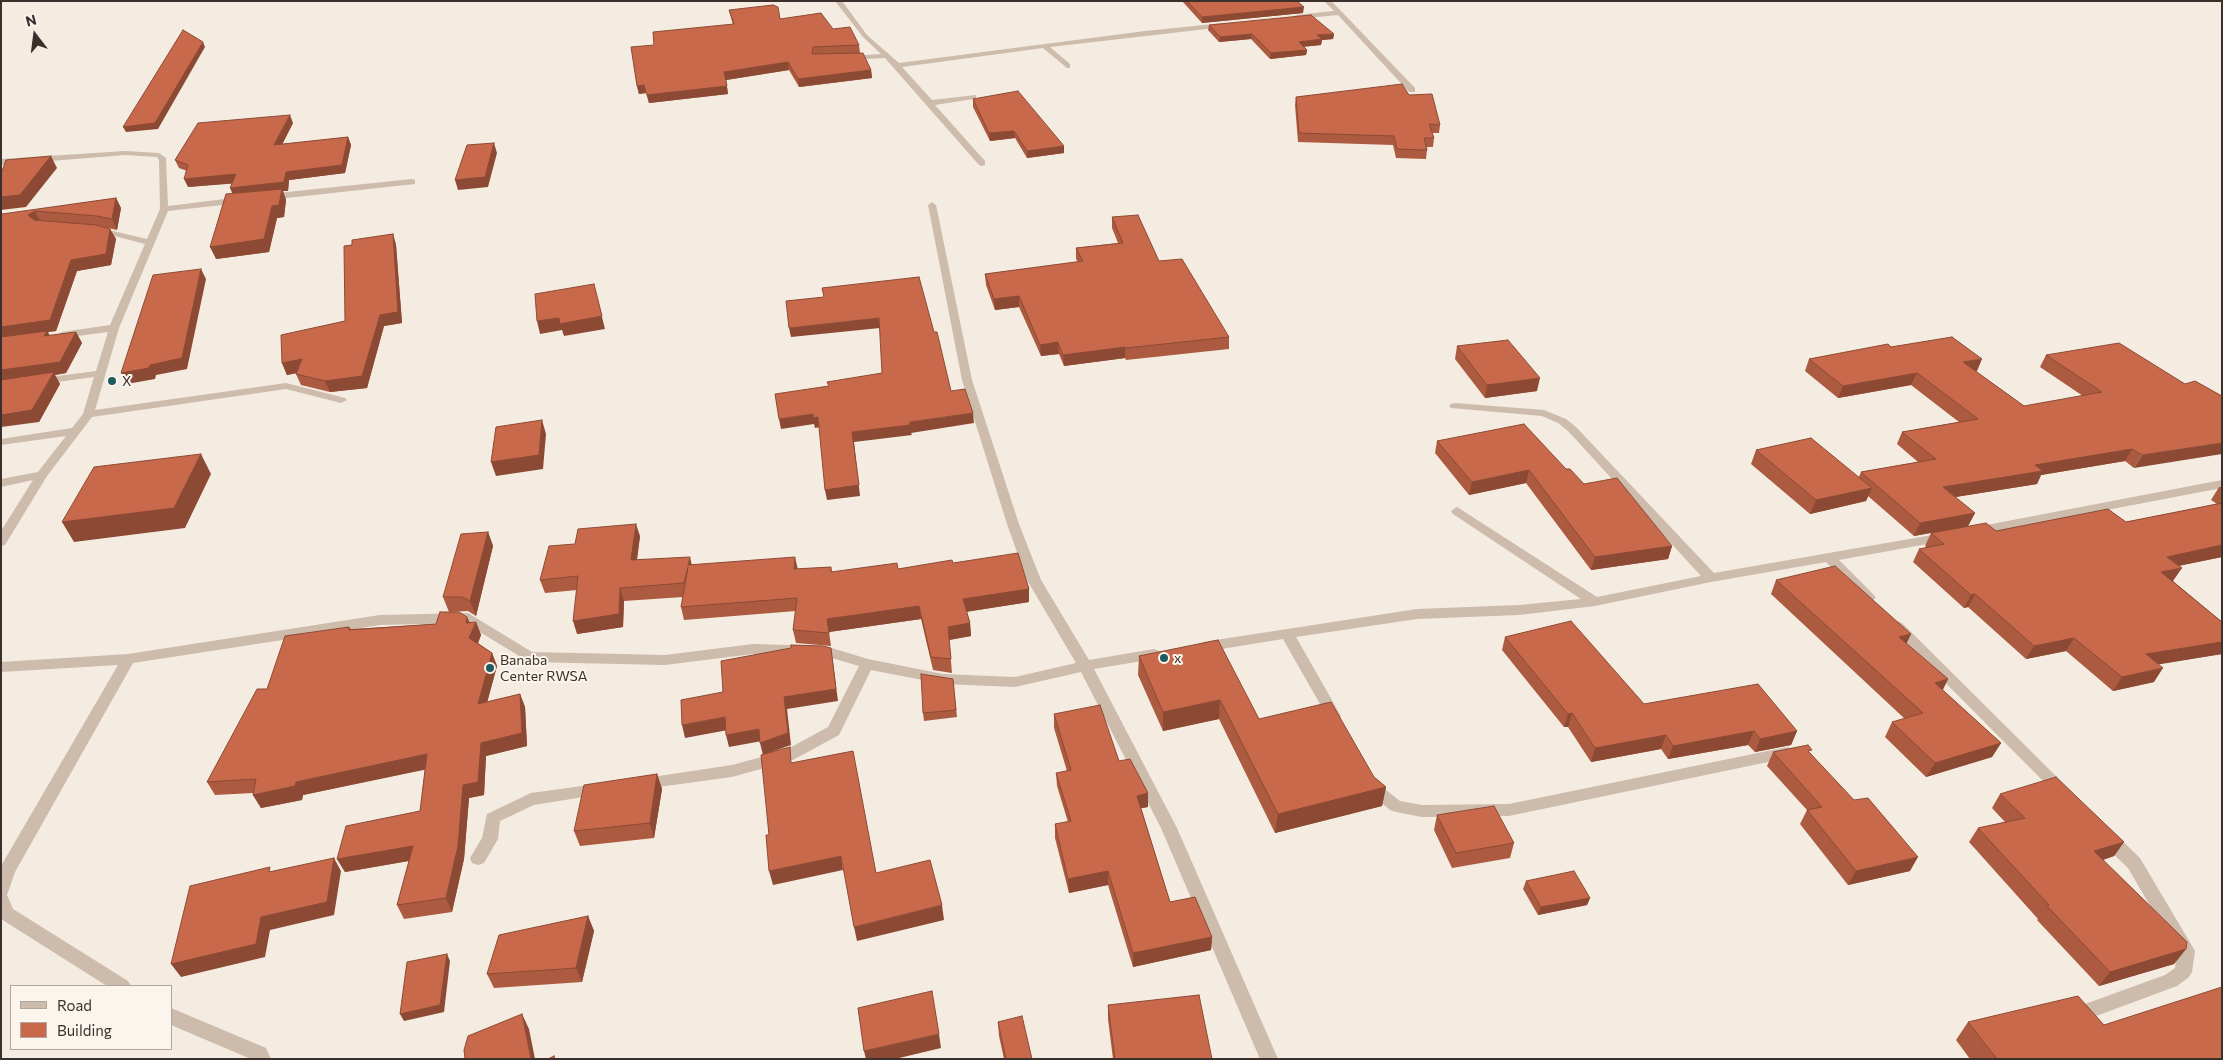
<!DOCTYPE html>
<style>
body{margin:0}
#map{position:relative;width:2223px;height:1060px;overflow:hidden;background:#f4ebe1;font-family:Commissioner,sans-serif}
canvas{display:block}
.frame{position:absolute;inset:0;border:2px solid #3b302b;pointer-events:none}
.legend{position:absolute;left:10px;top:985px;width:162px;height:65px;box-sizing:border-box;background:#fbf5ee;border:1px solid #aea6a0;margin:0;padding:6px 9px;list-style:none;font-size:15px;color:#3b302b}
.legend li{display:flex;align-items:center;gap:10px;height:25px}
.legend b{width:25px;border:1px solid #aea6a0}
.north{position:absolute;left:10px;top:10px;width:50px;height:50px;-webkit-text-stroke:4px #fbf5ee;paint-order:stroke;rotate:345deg;font-size:14px;font-weight:700;line-height:20px;text-align:center;color:#3b302b}
.north::after{content:'';display:block;margin:auto;width:18px;height:22px;background:#3b302b;clip-path:polygon(50% 0,100% 100%,50% 72%,0 100%)}
</style>
<div id="map">
<canvas width="2223" height="1060"></canvas>
<div class="frame"></div>
<ul class="legend">
<li><b style="height:6px;background:#cdbbac"></b>Road</li>
<li><b style="height:14px;background:#c8694b"></b>Building</li>
</ul>
<div class="north">N</div>
</div>
<script>
const g = document.querySelector('canvas').getContext('2d');
g.lineJoin = 'round';
function shape(rows) {
  const path = new Path2D();
  for (const r of rows) {
    path.moveTo(r[0], r[1]);
    for (let i = 2; i < r.length; i += 2) path.lineTo(r[i], r[i + 1]);
  }
  return path;
}
function fill(path, color) {
  g.fillStyle = color;
  g.fill(path, 'evenodd');
}
function stroke(path, color, width, dash) {
  g.strokeStyle = color;
  g.lineWidth = width;
  g.lineCap = dash ? 'butt' : 'round';
  g.setLineDash(dash || []);
  g.stroke(path);
}
function write(font, color, halo, rows, align = 'center') {
  g.font = font + ' Commissioner,sans-serif';
  g.lineWidth = 4;
  g.setLineDash([]);
  g.textBaseline = 'middle';
  g.strokeStyle = halo;
  g.fillStyle = color;
  for (const [text, x, y, turn = 0] of rows) {
    g.save();
    g.translate(x, y);
    g.rotate((+turn || 0) * Math.PI / 180);
    g.textAlign = isNaN(turn) ? turn : align;
    if (halo) g.strokeText(text, 0, 0);
    g.fillText(text, 0, 0);
    g.restore();
  }
}
fill(shape([
 [835,1,842,1,867,35,899,63,1145,31,1224,23,1227,25,1224,27,1050,47,1070,64,1070,68,1067,68,1043,48,902,67,932,100,976,95,976,99,973,99,935,105,985,161,985,165,982,166,979,165,885,58,847,60,847,56,850,56,881,54,863,37,835,1],
 [1324,1,1331,1,1342,12,1415,88,1415,92,1409,92,1338,15,1296,19,1293,17,1296,15,1334,11,1324,1],
 [125,151,159,153,166,158,168,206,241,197,245,200,241,203,168,211,119,328,95,410,286,383,345,398,347,400,341,403,286,389,92,417,47,476,5,545,1,546,1,531,33,480,1,487,1,479,38,472,66,436,1,445,1,439,72,428,83,414,94,377,42,384,37,381,42,378,96,371,108,332,62,338,57,335,62,332,110,325,145,244,91,230,96,227,147,239,160,209,159,160,157,157,125,155,1,165,1,159,125,151],
 [412,179,415,180,415,184,268,200,264,197,268,194,412,179],
 [932,202,936,205,972,380,1019,524,1041,580,1089,660,1154,649,1159,651,1161,654,1159,657,1154,659,1094,669,1177,828,1278,1059,1260,1059,1161,828,1081,672,1015,687,943,684,871,670,839,735,793,760,732,777,644,789,639,787,636,783,639,779,732,765,784,751,828,727,859,666,825,656,753,654,665,665,529,662,465,623,380,625,133,663,15,872,7,895,13,909,128,981,131,986,107,986,1,919,1,866,118,665,1,672,1,662,128,654,380,615,468,613,532,652,665,655,753,644,825,646,868,659,943,674,1015,677,1076,663,1027,580,1007,524,962,380,928,205,932,202],
 [1455,403,1544,410,1566,419,1576,427,1714,573,1944,533,1950,537,1944,541,1839,560,1874,595,1876,598,1869,602,1864,601,1826,562,1711,582,1595,606,1519,615,1417,619,1296,637,1341,716,1339,720,1334,721,1329,720,1283,639,1203,652,1198,650,1196,647,1198,644,1203,642,1417,609,1519,605,1581,599,1453,514,1451,511,1457,507,1597,597,1701,576,1568,431,1558,423,1542,416,1451,408,1449,406,1451,404,1455,403],
 [2222,480,2222,488,1976,535,1970,531,1976,527,2222,480],
 [1897,621,1902,623,2067,787,2070,791,2067,795,2062,797,2057,795,1892,629,1890,626,1892,623,1897,621],
 [1787,747,1792,749,1794,753,1792,757,1509,816,1422,817,1396,812,1390,810,1372,795,1365,784,1368,780,1373,778,1378,780,1382,787,1400,801,1422,805,1509,804,1787,747],
 [597,784,602,786,605,790,602,794,534,805,500,821,498,839,484,863,478,865,472,863,470,858,482,838,487,814,531,793,597,784],
 [2107,831,2113,832,2140,858,2195,951,2192,972,2189,977,2177,986,2080,1022,2074,1020,2071,1014,2074,1008,2165,975,2175,968,2177,952,2128,868,2101,842,2099,837,2101,832,2107,831],
 [171,1008,266,1048,271,1059,251,1059,171,1025,171,1008]
]), '#cdbbac');
fill(shape([
 [1182,1,1297,1,1303,13,1202,23],
 [729,10,833,29,859,45,860,53,871,70,872,78,799,87,789,70,726,80,728,94,649,103,646,93,639,94,637,86,654,45,733,25],
 [1209,25,1334,34,1333,39,1322,40,1321,45,1303,47,1307,50,1306,55,1270,59,1251,39,1219,42,1208,30],
 [1409,95,1440,125,1439,133,1432,133,1434,138,1433,147,1426,147,1427,150,1426,159,1396,158,1393,145,1298,142,1295,105,1296,97],
 [973,99,1064,146,1064,153,1027,158,1015,138,990,141,973,107],
 [293,123,282,144,348,137,351,145,345,173,289,180,288,191,283,191,286,200,284,217,277,218,269,252,216,259,233,194,233,183,188,187,187,171,179,168,175,160],
 [116,198,121,208,117,230,98,226,110,229,116,239,111,265,77,271,56,331,48,332,49,336,76,332,82,343,66,373,55,375,60,384,39,422,1,215],
 [1112,217,1159,261,1229,337,1229,349,1126,360,1125,358,1064,366,1059,354,1041,356,1019,307,995,310,986,285,985,274,1078,262,1076,259,1076,248,1118,243,1112,228],
 [393,234,396,245,402,323,384,326,367,388,330,392,301,385,296,374,297,373,287,375,282,363,345,321,352,245],
 [1457,346,1537,391,1485,398,1455,359],
 [1891,347,1977,371,1975,371,2024,406,2083,396,2040,367,2046,355,2185,384,2134,468,2125,461,2041,475,2037,484,1955,497,1975,513,1968,526,1996,531,2126,522,2217,504,2211,500,2219,487,2222,487,2222,557,2178,566,2173,581,2222,622,2222,654,2158,664,2154,682,2113,691,2066,651,2026,659,1968,607,1964,608,1913,562,1919,549,1927,548,1925,546,1931,533,1914,536,1868,496,1866,501,1810,514,1751,464,1756,450,1859,477,1861,472,1918,462,1897,444,1902,432,1959,422,1911,385,1838,398,1805,371,1809,359],
 [1437,441,1566,469,1584,484,1672,546,1668,559,1591,570,1526,483,1469,495,1435,453],
 [488,532,493,546,476,616,468,611,449,612,443,597],
 [640,536,637,560,692,565,798,569,831,567,832,572,898,569,953,563,1029,589,1029,602,966,612,970,623,971,636,949,640,952,673,933,670,921,619,829,632,831,646,796,643,793,630,796,611,684,620,681,607,683,597,624,601,623,627,577,634,577,590,545,593,540,580],
 [1776,580,1911,634,1906,644,1948,679,1942,690,2001,743,1992,757,1926,777,1885,737,1892,722,1905,719,1771,594],
 [467,617,470,623,476,622,481,635,478,643,492,653,497,666,487,702,520,694,525,707,527,746,486,756,484,795,469,798,464,859,452,912,404,919,397,905,409,861,345,872,337,859,420,811,425,769,303,795,302,800,261,808,253,795,253,793,215,795,207,782,267,689,349,627,351,629,436,624],
 [1505,637,1644,704,1797,731,1791,745,1755,752,1748,745,1668,759,1661,749,1591,762,1568,727,1564,727,1502,650],
 [1139,656,1259,719,1374,777,1386,787,1382,806,1275,833,1219,719,1163,731,1138,675],
 [953,679,957,717,924,721,923,713],
 [1054,714,1119,761,1148,807,1141,808,1170,902,1212,937,1211,950,1133,967,1108,885,1069,893,1055,838,1055,824,1068,822,1057,786,1056,773,1067,771,1054,728],
 [1773,752,1810,753,1910,871,1848,885,1800,824,1807,810,1767,766],
 [657,774,662,789,654,838,580,846,574,831],
 [2000,794,2124,842,2114,856,2103,860,2186,949,2174,964,2099,986,2037,920,2038,919,1969,842,1978,828,2005,822,1992,808],
 [1437,815,1514,843,1510,858,1452,868,1434,830],
 [1526,881,1590,898,1587,905,1538,915,1523,889],
 [588,916,594,931,582,982,494,988,487,974],
 [1108,1005,1212,1059,1113,1059,1108,1019],
 [998,1022,1032,1059,1004,1059,999,1036],
 [1968,1022,2104,1025,2222,1059,1970,1059,1956,1040]
]), '#ac5a40');
fill(shape([
 [1304,7,1303,13,1202,23,1202,17],
 [1252,34,1251,39,1219,42,1220,37],
 [1334,34,1333,39,1322,40,1321,45,1298,47,1299,42,1317,35],
 [203,42,205,47,158,129,126,132,123,127],
 [1307,50,1306,55,1270,59,1271,53],
 [788,62,789,70,726,80,728,94,649,103,647,95,724,72],
 [871,70,872,78,799,87,798,79],
 [644,85,646,93,639,94,637,86],
 [290,115,293,123,278,153,274,145],
 [1014,131,1015,138,990,141,989,133],
 [348,137,351,145,345,173,289,180,288,191,283,191,286,200,284,217,277,218,269,252,216,259,210,247,234,197,230,188,286,172],
 [494,143,497,153,488,187,458,190,455,180],
 [1064,146,1064,153,1027,158,1027,151],
 [51,156,57,168,26,207,1,210,1,197],
 [236,174,240,183,188,187,184,179],
 [116,198,121,208,117,230,112,219],
 [35,211,40,221,33,225,28,215],
 [110,229,116,239,111,265,77,271,56,331,48,332,53,342,1,340,1,327,71,260],
 [393,234,396,245,402,323,384,326,367,388,330,392,325,381],
 [201,269,206,279,187,369,156,375,155,379,127,384,121,373,150,365],
 [1019,296,1019,307,995,310,994,299],
 [597,297,605,329,564,336,562,330,540,334,537,321],
 [879,318,880,328,791,337,789,328],
 [76,332,82,343,66,373,55,375,60,384,39,422,1,427,1,370],
 [1058,342,1059,354,1041,356,1040,345],
 [1125,347,1125,358,1064,366,1063,355],
 [302,359,307,371,287,375,282,363],
 [1982,359,1977,371,1957,374,1963,362],
 [1917,373,1911,385,1838,398,1843,386],
 [1540,378,1537,391,1485,398,1487,385],
 [973,413,974,423,911,433,912,435,854,442,860,496,827,500,825,490,852,432,910,422],
 [813,414,818,417,820,427,815,428,814,424,781,429,779,419],
 [542,420,546,434,543,469,496,476,491,462],
 [2222,443,2222,454,2134,468,2142,455],
 [2132,449,2125,461,2041,475,2037,484,1937,500,1943,487,2035,465],
 [201,454,211,474,185,528,74,542,62,522],
 [1529,470,1526,483,1469,495,1472,482],
 [1872,488,1866,501,1810,514,1816,500],
 [1975,513,1968,526,1914,536,1920,523],
 [636,524,640,536,635,573,631,560],
 [488,532,493,546,476,616,470,601],
 [2222,545,2222,557,2158,570,2167,557],
 [1672,546,1668,559,1591,570,1595,557],
 [690,557,693,570,688,565],
 [795,557,798,570,794,569],
 [2182,568,2173,581,2153,585,2161,572],
 [620,588,624,601,623,627,577,634,573,621],
 [1029,589,1029,602,964,612,963,599],
 [1975,594,1968,607,1964,608,1971,595],
 [919,606,921,619,829,632,831,646,827,619],
 [467,617,472,630,476,622,481,635,475,651,469,638,466,623],
 [970,623,971,636,949,640,952,673,948,627],
 [1911,634,1904,648,1899,637],
 [2074,638,2066,651,2026,659,2034,646],
 [2222,642,2222,654,2137,668,2146,654],
 [831,648,838,701,787,709,791,745,763,755,760,743,784,697],
 [492,653,497,666,483,718,478,704],
 [2163,668,2154,682,2113,691,2122,677],
 [1948,679,1941,694,1935,683],
 [520,694,525,707,527,746,486,756,484,795,469,798,464,859,452,912,446,898,463,785,481,743],
 [1220,700,1219,719,1163,731,1163,712],
 [1572,713,1568,727,1564,727,1568,714],
 [725,717,728,730,685,738,682,725],
 [759,729,762,741,729,747,726,735],
 [1754,731,1748,745,1668,759,1673,746],
 [1797,731,1791,745,1755,752,1760,739],
 [1666,735,1661,749,1591,762,1595,748],
 [2001,743,1992,757,1926,777,1935,763],
 [427,754,433,768,303,795,302,800,261,808,253,795,296,782],
 [657,774,662,789,654,838,650,823],
 [1386,787,1382,806,1275,833,1278,814],
 [1148,793,1148,807,1137,809,1137,796],
 [2124,842,2114,856,2084,866,2094,851],
 [413,846,420,859,345,872,337,859],
 [841,856,843,870,773,885,769,871],
 [1918,857,1910,871,1848,885,1856,871],
 [334,858,341,871,334,915,270,930,265,957,181,977,171,964,261,917],
 [1108,871,1108,885,1069,893,1068,879],
 [1590,898,1587,905,1538,915,1541,907],
 [942,905,944,920,857,941,854,927],
 [588,916,594,931,582,982,576,968],
 [1212,937,1211,950,1133,967,1133,953],
 [2186,949,2174,964,2099,986,2110,972],
 [447,954,450,961,444,1012,404,1021,400,1014],
 [522,1014,529,1029,535,1059,531,1059],
 [939,1034,941,1048,895,1059,866,1059,864,1051]
]), '#8c4a34');
const building = shape([
 [1187,1,1297,1,1304,7,1202,17,1187,1],
 [773,5,778,7,780,19,821,13,833,29,850,27,859,45,813,47,812,54,863,53,871,70,798,79,788,62,724,72,727,86,647,95,644,85,637,86,631,47,654,45,653,32,734,24,729,10,773,5],
 [1311,15,1334,34,1317,35,1322,39,1299,42,1307,50,1271,53,1252,34,1220,37,1209,25,1311,15],
 [183,30,203,42,155,123,123,127,183,30],
 [1402,84,1409,95,1432,94,1440,125,1429,124,1434,138,1424,138,1427,150,1397,149,1394,136,1299,133,1296,97,1402,84],
 [1018,91,1064,146,1027,151,1014,131,989,133,973,99,1018,91],
 [290,115,274,145,348,137,342,165,286,172,284,182,230,188,236,174,184,179,188,165,175,160,198,123,290,115],
 [494,143,485,177,455,180,467,145,494,143],
 [51,156,20,195,1,197,1,174,6,160,51,156],
 [282,189,279,205,272,206,264,239,210,247,226,194,282,189],
 [116,198,112,219,97,216,35,211,28,215,34,220,96,225,110,229,106,254,71,260,50,320,1,327,1,215,2,214,116,198],
 [1138,215,1159,261,1182,259,1229,337,1126,348,1125,347,1063,355,1058,342,1040,345,1019,296,994,299,985,274,1083,261,1076,248,1123,243,1112,217,1138,215],
 [393,234,398,312,380,315,362,376,325,381,296,374,302,359,282,363,281,335,345,321,344,246,352,245,352,240,393,234],
 [201,269,182,358,150,365,149,368,121,373,153,275,201,269],
 [919,277,934,332,937,332,951,391,965,389,973,413,910,422,910,425,852,432,859,485,825,490,818,417,813,418,813,414,779,419,775,394,829,386,827,382,882,373,879,318,789,328,786,301,824,297,822,288,919,277],
 [594,284,602,316,560,324,559,318,537,321,535,294,594,284],
 [47,331,44,336,76,332,60,362,1,370,1,337,47,331],
 [1952,337,1982,359,1963,362,2024,406,2102,392,2046,355,2119,343,2185,384,2195,381,2222,396,2222,443,2142,455,2132,449,2035,465,2043,471,1943,487,1975,513,1920,523,1861,472,1936,459,1902,432,1978,419,1917,373,1843,386,1809,359,1888,344,1891,347,1952,337],
 [1508,340,1540,378,1487,385,1457,346,1508,340],
 [54,372,32,410,1,415,1,380,54,372],
 [542,420,539,455,491,462,496,427,542,420],
 [1524,424,1566,469,1570,469,1584,484,1617,478,1672,546,1595,557,1529,470,1472,482,1437,441,1524,424],
 [1811,438,1872,488,1816,500,1756,450,1811,438],
 [201,454,174,508,62,522,94,467,201,454],
 [2222,503,2222,545,2167,557,2182,568,2161,572,2222,622,2222,642,2146,654,2163,668,2122,677,2074,638,2034,646,1975,594,1971,595,1919,549,1944,544,1931,533,1986,523,1996,531,2108,509,2126,522,2222,503],
 [636,524,631,560,690,557,688,565,795,557,794,569,831,567,831,572,897,563,898,569,952,560,953,563,1018,553,1029,589,963,599,970,623,948,627,951,659,931,657,919,606,827,619,829,633,793,630,797,598,681,607,688,567,684,583,620,588,619,614,573,621,578,576,540,580,549,546,575,544,578,529,636,524],
 [488,532,470,601,462,597,443,597,461,534,488,532],
 [1835,566,1911,634,1899,637,1948,679,1935,683,2001,743,1935,763,1892,722,1923,713,1776,580,1835,566],
 [440,612,459,612,467,617,466,623,476,622,469,638,492,653,478,704,520,694,522,733,481,743,478,782,463,785,458,846,446,898,397,905,413,846,337,859,346,826,420,811,427,754,296,782,295,786,253,795,256,779,207,782,257,689,267,689,285,636,349,627,349,630,436,624,440,612],
 [1571,621,1644,704,1758,684,1797,731,1760,739,1754,731,1673,746,1666,735,1595,748,1572,713,1568,714,1505,637,1571,621],
 [1218,640,1259,719,1331,702,1374,777,1386,787,1278,814,1220,700,1163,712,1139,656,1218,640],
 [791,645,823,646,831,648,836,689,784,697,788,733,760,743,759,729,726,735,725,717,682,725,681,700,723,692,721,661,791,648,791,645],
 [921,674,953,679,956,710,923,713,921,674],
 [1100,705,1119,761,1130,759,1148,793,1137,796,1170,902,1195,897,1212,937,1133,953,1108,871,1068,879,1055,824,1071,821,1056,773,1071,770,1054,714,1100,705],
 [1808,745,1812,750,1808,751,1854,800,1868,798,1918,857,1856,871,1807,810,1822,807,1773,752,1808,745],
 [790,747,791,763,853,751,876,873,930,860,942,905,854,927,841,856,769,871,766,835,769,835,761,755,790,747],
 [657,774,650,823,574,831,584,785,657,774],
 [2056,777,2124,842,2094,851,2187,942,2186,949,2110,972,2047,906,2049,905,1978,828,2025,818,2000,794,2056,777],
 [1494,806,1514,843,1456,853,1437,815,1494,806],
 [334,858,327,902,261,917,256,944,171,964,190,886,270,867,269,872,334,858],
 [1574,871,1590,898,1541,907,1526,881,1574,871],
 [588,916,576,968,487,974,499,935,588,916],
 [447,954,440,1005,400,1014,407,962,447,954],
 [2222,987,2222,1059,1997,1059,1968,1022,2078,996,2104,1025,2222,987],
 [932,991,939,1034,864,1051,858,1008,932,991],
 [1199,995,1212,1059,1115,1059,1108,1005,1199,995],
 [522,1014,531,1059,465,1059,464,1050,468,1036,522,1014],
 [1022,1016,1032,1059,1006,1059,998,1022,1022,1016],
 [554,1056,555,1059,548,1059,554,1056]
]);
fill(building, '#c8694b');
stroke(building, '#8c4a34', 1);
for (const [x, y, r, color] of [
 [112,381,5,"#1f5a5e"],
 [1164,658,5,"#1f5a5e"],
 [490,668,5,"#1f5a5e"]
]) {
  const dot = new Path2D();
  dot.arc(x, y, r, 0, 2 * Math.PI);
  g.fillStyle = color;
  g.fill(dot);
  stroke(dot, '#fbf5ee', 2);
}
write('14px', '#3b302b', '#fbf5ee', [
 ["X",122,381],
 ["x",1174,658],
 ["Banaba",500,660],
 ["Center RWSA",500,676]
], 'left');
</script>
